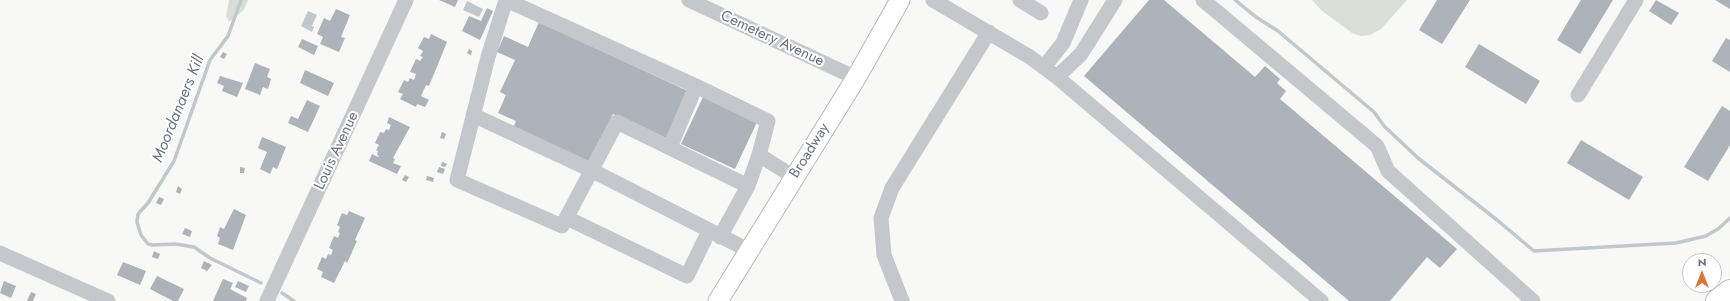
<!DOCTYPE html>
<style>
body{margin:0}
#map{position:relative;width:1730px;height:301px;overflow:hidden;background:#f8f8f6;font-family:Jost,sans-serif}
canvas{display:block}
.north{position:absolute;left:1682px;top:253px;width:40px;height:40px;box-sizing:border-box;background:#fff;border:1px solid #c3c7ce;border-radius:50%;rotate:0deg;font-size:11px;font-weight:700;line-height:16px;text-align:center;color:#697485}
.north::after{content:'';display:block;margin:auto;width:14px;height:18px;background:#d97635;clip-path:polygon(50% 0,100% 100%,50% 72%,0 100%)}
</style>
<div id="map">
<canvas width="1730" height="301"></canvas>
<div class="north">N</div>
</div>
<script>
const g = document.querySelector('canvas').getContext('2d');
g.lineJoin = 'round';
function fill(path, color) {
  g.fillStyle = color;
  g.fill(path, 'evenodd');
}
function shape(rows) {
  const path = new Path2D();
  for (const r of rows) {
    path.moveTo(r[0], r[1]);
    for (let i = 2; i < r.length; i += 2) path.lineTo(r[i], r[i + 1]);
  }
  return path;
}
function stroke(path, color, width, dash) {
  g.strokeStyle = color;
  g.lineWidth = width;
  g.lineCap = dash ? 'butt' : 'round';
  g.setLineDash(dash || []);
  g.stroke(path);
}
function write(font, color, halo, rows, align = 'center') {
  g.font = font + ' Jost,sans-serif';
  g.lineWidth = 4;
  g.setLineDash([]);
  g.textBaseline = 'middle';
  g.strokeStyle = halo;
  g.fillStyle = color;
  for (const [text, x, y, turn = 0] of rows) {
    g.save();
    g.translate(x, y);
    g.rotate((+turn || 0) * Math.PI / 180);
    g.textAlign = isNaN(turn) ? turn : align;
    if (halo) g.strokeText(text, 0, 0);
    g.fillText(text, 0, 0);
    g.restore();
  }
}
fill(shape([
 [229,0,248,0,244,10,229,22,226,16],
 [1312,0,1407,0,1381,29,1370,35,1361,36,1352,33,1321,10]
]), '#d9dfd7');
fill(shape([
 [467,1,483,9,479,17,463,10],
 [308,11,317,15,312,26,314,27,312,32,301,26]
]), '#c0c7cd');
stroke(shape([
 [241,0,228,36,210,60,174,161,148,203,138,214,137,222,141,235,148,244,153,245,175,244,194,247,210,258,261,283],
 [1235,0,1256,17,1278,31,1374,112,1384,126,1418,158,1497,220,1534,251,1676,243,1706,236,1718,229,1730,218],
 [282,293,294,301]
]), '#c0c7cd', 3.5);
fill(shape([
 [439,0,458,0,455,7],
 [1149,0,1164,0,1255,77,1265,66,1280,79,1277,83,1286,91,1280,99,1457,249,1440,268,1427,257,1390,301,1349,301,1084,76],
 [1437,0,1470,0,1442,44,1419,30],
 [1581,0,1613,0,1580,54,1557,40],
 [1656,0,1679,13,1671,25,1649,11],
 [1715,0,1730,0,1730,9],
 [487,8,493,11,480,40,462,31,469,16,481,21],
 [336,9,350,15,341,37,345,38,339,52,320,44,323,37,317,34,324,18,330,21],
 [539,22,688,91,666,138,613,114,590,163,513,128,516,121,498,113,506,95,500,92,515,60,497,52,504,36,528,47],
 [431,34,447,42,429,86,426,85,421,96,429,100,425,107,417,104,416,107,400,99,403,94,398,92,404,80,408,82,410,78,414,80,416,74,410,72,416,59,420,61,423,57,420,56,423,51,418,48,424,37,429,39],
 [1726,38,1730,40,1730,72,1712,61],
 [302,39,318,46,314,55,298,47],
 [1479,44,1540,81,1526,104,1465,67],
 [469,49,472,51,471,55,467,53],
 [223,52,227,54,224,59,220,57],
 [255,63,270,69,267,77,271,79,268,89,263,87,260,95,245,89],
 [305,70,334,83,328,96,300,83],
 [220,76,243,83,237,97,222,91,224,86,217,83],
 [703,97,757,122,735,169,681,144],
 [307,100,320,106,308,132,288,123,291,116,298,119],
 [1722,106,1730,111,1730,145,1708,181,1684,167],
 [389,117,410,127,393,158,395,159,393,163,401,166,397,174,369,161,372,154,378,157,379,156,377,155,378,151,376,150,379,145,375,143,380,132,384,133,386,129,389,130,391,125,387,123],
 [442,132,446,134,444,139,440,138],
 [262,137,286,147,277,169,273,167,270,174,260,169,267,152,258,148],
 [1581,140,1643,177,1629,200,1567,163],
 [442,162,447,164,445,167,441,166],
 [240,167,245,168,244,173,240,173],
 [439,167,445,169,443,174,437,172],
 [405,175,409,177,406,182,402,180],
 [427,176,434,178,433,182,426,180],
 [178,186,182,189,180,194,176,192],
 [159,197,164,199,161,205,156,203],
 [234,209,246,215,233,250,218,244,220,238,217,236,220,227,224,229],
 [349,211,365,218,355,240,357,241,347,263,345,261,334,283,321,277,323,272,317,269,322,257,326,259,328,254,331,255,333,250,329,248,334,236,338,238,340,233,338,232,340,227,337,225,342,213,347,215],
 [185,228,192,231,190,237,182,234],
 [154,251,160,254,158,259,152,257],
 [204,261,212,265,207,271,201,268],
 [123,262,146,271,140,285,117,275],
 [157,276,184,289,178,301,173,301,150,289],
 [223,279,233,283,230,289,247,298,246,301,213,301],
 [4,281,16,286,11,298,0,293],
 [238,281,249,286,246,292,235,287],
 [31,292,36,294,33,301,27,301]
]), '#adb3ba');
const major = shape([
 [718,301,856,78,900,0]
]);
const highway = shape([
 [1717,301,1730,291]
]);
stroke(major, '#b7babf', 21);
stroke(highway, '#b7b9bd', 24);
stroke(shape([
 [689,0,856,78],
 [933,0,1030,57,1057,77,1321,301],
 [1020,0,1041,13],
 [1203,0,1377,146,1388,171,1533,301],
 [1044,67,1063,43,1081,0],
 [1057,77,1081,54,1115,0],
 [1578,95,1636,0],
 [473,115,591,170,748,250],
 [670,147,696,86],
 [748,186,617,122,562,226,457,180,488,57,506,0,696,86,768,121,759,155],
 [567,218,687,276,709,231],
 [720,237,748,186,759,155,794,177],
 [0,253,108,301],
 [267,301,406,0],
 [902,301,884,255,881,218,892,188,989,32]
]), '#c4c7cb', 15);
stroke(major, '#fff', 19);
stroke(highway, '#fff', 22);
write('15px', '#697485', '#fff', [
 ["Cemetery Avenue",772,39,25],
 ["Louis Avenue",337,151,-65],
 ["Broadway",810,151,-58]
]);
write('italic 16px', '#657480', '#fff', [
 ["Moordanaers Kill",179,109,-68]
]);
</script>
